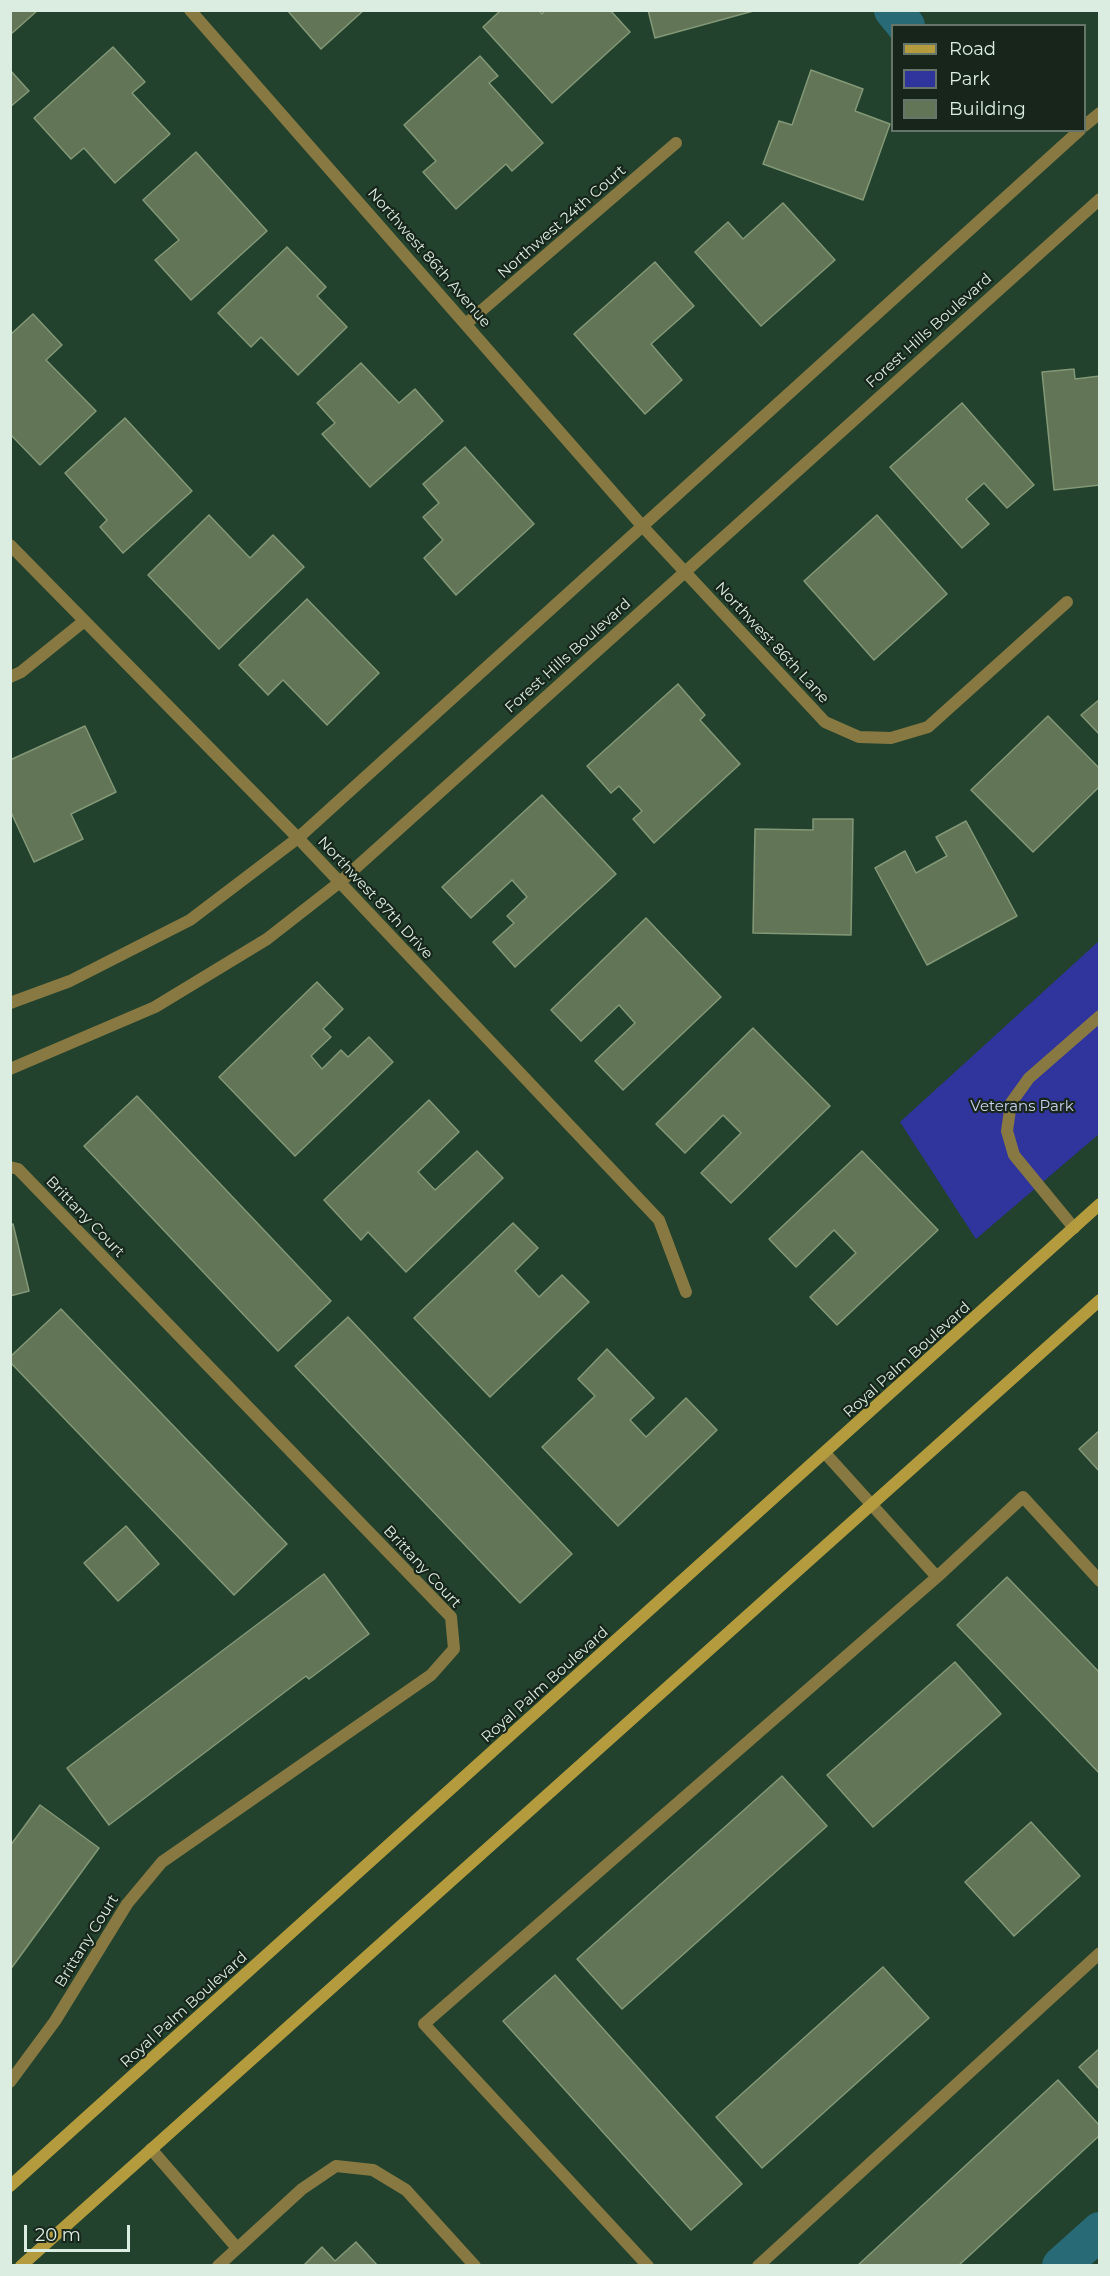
<!DOCTYPE html>
<style>
body{margin:0}
#map{position:relative;width:1110px;height:2276px;overflow:hidden;background:#22422d;font-family:Montserrat,sans-serif}
canvas{display:block}
.frame{position:absolute;inset:0;border:12px solid #dbede0;pointer-events:none}
.legend{position:absolute;left:891px;top:24px;width:195px;height:108px;box-sizing:border-box;background:#17251b;border:2px solid #65756a;margin:0;padding:8px 10px;list-style:none;font-size:18px;color:#dbede0}
.legend li{display:flex;align-items:center;gap:12px;height:30px}
.legend b{width:30px;border:2px solid #65756a}
.scale{position:absolute;left:24px;top:2225px;width:106px;height:27px;box-sizing:border-box;border:3px solid #dbede0;border-top:0;padding-left:8px;font-size:18px;line-height:21px;white-space:nowrap;color:#dbede0;-webkit-text-stroke:4px #17251b;paint-order:stroke}
</style>
<div id="map">
<canvas width="1110" height="2276"></canvas>
<div class="frame"></div>
<ul class="legend">
<li><b style="height:8px;background:#b49b3e"></b>Road</li>
<li><b style="height:16px;background:#30349d"></b>Park</li>
<li><b style="height:16px;background:#627556"></b>Building</li>
</ul>
<div class="scale">20 m</div>
</div>
<script>
const g = document.querySelector('canvas').getContext('2d');
g.lineJoin = 'round';
function fill(path, color) {
  g.fillStyle = color;
  g.fill(path, 'evenodd');
}
function shape(rows) {
  const path = new Path2D();
  for (const r of rows) {
    path.moveTo(r[0], r[1]);
    for (let i = 2; i < r.length; i += 2) path.lineTo(r[i], r[i + 1]);
  }
  return path;
}
function stroke(path, color, width, dash) {
  g.strokeStyle = color;
  g.lineWidth = width;
  g.lineCap = dash ? 'butt' : 'round';
  g.setLineDash(dash || []);
  g.stroke(path);
}
function write(font, color, halo, rows, align = 'center') {
  g.font = font + ' Montserrat,sans-serif';
  g.lineWidth = 4.5;
  g.setLineDash([]);
  g.textBaseline = 'middle';
  g.strokeStyle = halo;
  g.fillStyle = color;
  for (const [text, x, y, turn = 0] of rows) {
    g.save();
    g.translate(x, y);
    g.rotate((+turn || 0) * Math.PI / 180);
    g.textAlign = isNaN(turn) ? turn : align;
    if (halo) g.strokeText(text, 0, 0);
    g.fillText(text, 0, 0);
    g.restore();
  }
}
fill(shape([
 [1099,941,1099,1134,976,1239,900,1122]
]), '#30349d');
stroke(shape([
 [893,10,906,26],
 [1061,2266,1100,2231]
]), '#296a77', 38);
const building = shape([
 [10,10,38,10,10,35,10,10],
 [287,10,364,10,321,49,287,10],
 [501,10,538,10,542,14,545,10,610,10,630,32,552,103,483,27,501,10],
 [648,10,757,10,655,38,648,10],
 [113,47,145,82,132,93,170,134,115,183,84,148,71,159,34,118,113,47],
 [480,56,498,76,489,83,543,143,512,171,506,164,456,209,423,172,436,161,404,125,480,56],
 [10,70,29,91,10,107,10,70],
 [811,70,863,89,855,111,890,124,863,200,763,164,779,121,792,125,811,70],
 [196,152,267,231,191,300,155,260,179,240,143,200,196,152],
 [783,203,835,260,761,326,695,252,728,222,743,239,783,203],
 [287,247,326,287,317,296,347,327,298,375,261,337,251,347,218,313,287,247],
 [655,262,694,306,651,344,682,380,645,414,574,334,655,262],
 [33,314,62,345,46,360,96,411,40,465,10,434,10,335,33,314],
 [361,363,399,403,415,389,443,421,370,487,322,434,335,423,317,403,361,363],
 [1074,369,1075,379,1100,376,1100,485,1054,490,1042,372,1074,369],
 [962,403,1034,485,1007,508,984,483,966,499,989,524,962,548,890,467,962,403],
 [125,418,192,491,123,553,100,527,107,520,65,473,125,418],
 [465,447,534,524,456,595,424,558,443,540,423,517,439,503,423,484,465,447],
 [209,515,250,558,273,535,304,567,219,649,148,575,209,515],
 [877,515,947,594,874,660,804,581,877,515],
 [307,599,379,673,327,725,283,680,268,695,239,665,307,599],
 [678,684,705,715,700,720,740,764,654,843,633,819,642,811,619,786,611,793,587,766,678,684],
 [1100,699,1100,735,1081,715,1100,699],
 [1048,716,1100,769,1100,786,1033,852,971,790,1048,716],
 [85,726,116,792,71,814,83,839,34,862,10,810,10,760,85,726],
 [542,795,616,874,515,967,493,942,514,923,507,916,527,897,512,880,471,918,442,887,542,795],
 [813,819,853,819,851,935,753,933,755,829,813,830,813,819],
 [966,821,1017,916,927,965,875,868,905,851,916,873,947,856,936,837,966,821],
 [646,918,721,997,623,1090,595,1061,635,1023,619,1005,581,1041,551,1010,646,918],
 [317,982,343,1009,323,1029,331,1037,311,1056,322,1069,341,1050,348,1057,369,1037,393,1062,295,1156,219,1077,317,982],
 [753,1028,830,1106,731,1203,701,1173,741,1133,723,1115,685,1153,656,1124,753,1028],
 [137,1096,331,1301,278,1351,84,1146,137,1096],
 [429,1100,459,1132,418,1172,435,1190,477,1151,503,1178,406,1272,368,1232,361,1240,324,1200,429,1100],
 [862,1151,938,1230,837,1325,810,1297,856,1253,834,1230,796,1267,769,1239,862,1151],
 [513,1223,538,1248,515,1271,539,1297,562,1275,589,1302,490,1397,414,1318,513,1223],
 [13,1224,29,1291,10,1296,10,1225,13,1224],
 [61,1309,287,1544,234,1595,10,1362,10,1357,61,1309],
 [348,1317,572,1554,520,1603,295,1366,348,1317],
 [607,1349,654,1398,630,1420,646,1437,686,1398,717,1430,618,1526,542,1447,595,1396,578,1379,607,1349],
 [1100,1430,1100,1472,1079,1449,1100,1430],
 [126,1526,159,1564,118,1601,84,1563,126,1526],
 [324,1574,369,1634,309,1679,306,1676,109,1825,67,1768,324,1574],
 [1007,1577,1100,1673,1100,1774,957,1625,1007,1577],
 [955,1662,1001,1714,873,1827,827,1775,955,1662],
 [782,1776,827,1826,622,2009,577,1959,782,1776],
 [40,1805,99,1848,10,1970,10,1846,40,1805],
 [1031,1822,1080,1876,1014,1936,965,1882,1031,1822],
 [883,1967,929,2018,762,2168,716,2117,883,1967],
 [555,1975,742,2184,691,2230,503,2021,555,1975],
 [1100,2048,1100,2090,1079,2067,1100,2048],
 [1058,2080,1100,2126,1100,2135,958,2266,857,2266,1058,2080],
 [356,2242,378,2266,303,2266,322,2247,335,2261,356,2242]
]);
fill(building, '#627556');
stroke(building, '#839877', 1.5);
stroke(shape([
 [1074,1228,1014,1155,1007,1131,1011,1103,1029,1078,1100,1016],
 [825,1453,937,1577],
 [151,2149,237,2248],
 [218,2266,302,2189,336,2166,373,2170,406,2190,475,2266],
 [648,2266,424,2024,937,1577,1023,1497,1100,1581],
 [758,2266,1100,1953]
]), '#887942', 12);
stroke(shape([
 [190,10,644,528,825,722,859,737,891,738,928,727,1067,602],
 [467,323,676,143],
 [10,545,298,838,659,1220,686,1292],
 [10,677,21,672,83,622],
 [10,1167,18,1169,451,1617,454,1649,431,1675,162,1862,127,1904,55,2021,10,2082]
]), '#887942', 12);
stroke(shape([
 [1084,126,1100,113],
 [10,1003,70,981,190,920,298,838,1080,130],
 [10,1069,155,1007,267,939,340,882,1100,199]
]), '#887942', 12);
stroke(shape([
 [10,2186,1100,1204],
 [21,2266,1100,1300]
]), '#b49b3e', 12);
write('15px', '#dbede0', '#17251b', [
 ["Northwest 24th Court",562,222,-41],
 ["Northwest 86th Avenue",429,258,49],
 ["Forest Hills Boulevard",929,331,-42],
 ["Northwest 86th Lane",772,643,47],
 ["Forest Hills Boulevard",568,656,-42],
 ["Northwest 87th Drive",375,898,47],
 ["Brittany Court",85,1217,46],
 ["Royal Palm Boulevard",907,1360,-42],
 ["Brittany Court",422,1567,47],
 ["Royal Palm Boulevard",545,1685,-42],
 ["Brittany Court",87,1941,-58],
 ["Royal Palm Boulevard",184,2010,-42]
]);
write('15px', '#c9d0ec', '#17251b', [
 ["Veterans Park",1022,1107]
]);
</script>
